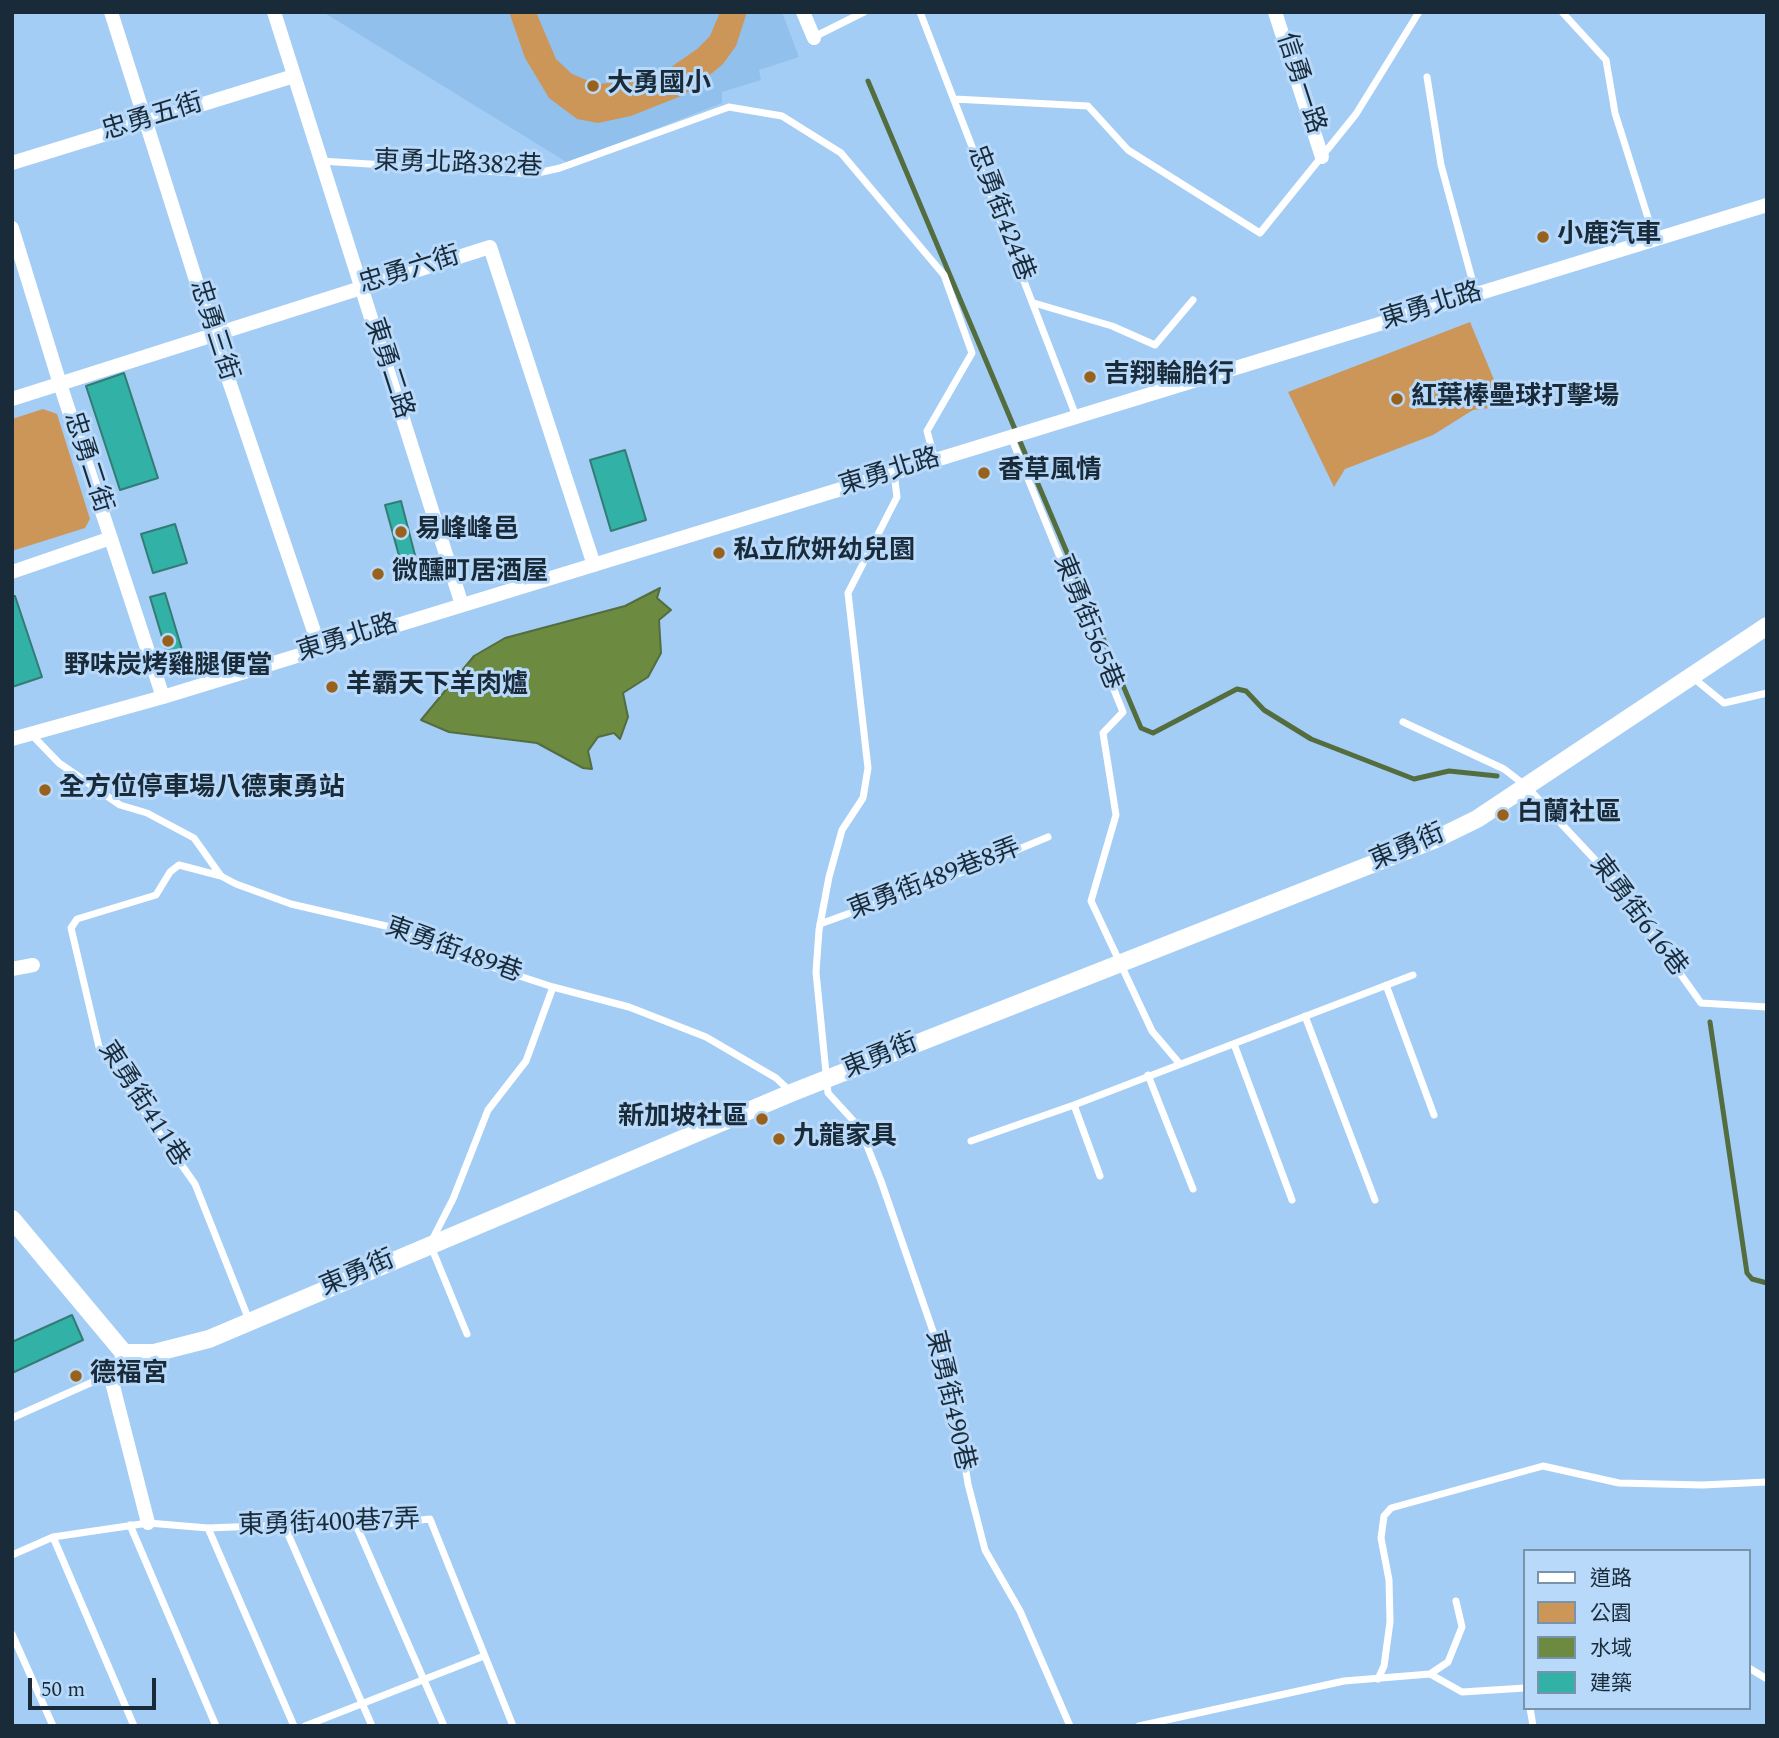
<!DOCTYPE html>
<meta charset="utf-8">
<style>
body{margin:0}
#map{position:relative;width:1779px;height:1738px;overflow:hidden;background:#a3cdf5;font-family:Spectral,"Noto Sans TC",serif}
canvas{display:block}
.frame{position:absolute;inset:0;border:14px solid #192a39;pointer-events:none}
.legend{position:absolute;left:1523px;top:1549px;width:228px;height:161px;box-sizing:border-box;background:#b8d9f9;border:2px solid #7893ac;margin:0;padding:9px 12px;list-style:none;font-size:21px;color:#192a39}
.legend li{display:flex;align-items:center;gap:14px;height:35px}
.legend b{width:35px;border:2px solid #7893ac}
.scale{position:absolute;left:28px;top:1678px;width:128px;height:32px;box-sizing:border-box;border:4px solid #192a39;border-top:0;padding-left:9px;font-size:21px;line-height:24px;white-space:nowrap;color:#192a39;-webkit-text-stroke:5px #b8d9f9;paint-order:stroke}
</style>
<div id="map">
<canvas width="1779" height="1738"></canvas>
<div class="frame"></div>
<ul class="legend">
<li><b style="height:9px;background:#fff"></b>道路</li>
<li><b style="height:19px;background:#cd9659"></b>公園</li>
<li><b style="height:19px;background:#6c8a40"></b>水域</li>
<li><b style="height:19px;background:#32b1a7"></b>建築</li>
</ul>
<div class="scale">50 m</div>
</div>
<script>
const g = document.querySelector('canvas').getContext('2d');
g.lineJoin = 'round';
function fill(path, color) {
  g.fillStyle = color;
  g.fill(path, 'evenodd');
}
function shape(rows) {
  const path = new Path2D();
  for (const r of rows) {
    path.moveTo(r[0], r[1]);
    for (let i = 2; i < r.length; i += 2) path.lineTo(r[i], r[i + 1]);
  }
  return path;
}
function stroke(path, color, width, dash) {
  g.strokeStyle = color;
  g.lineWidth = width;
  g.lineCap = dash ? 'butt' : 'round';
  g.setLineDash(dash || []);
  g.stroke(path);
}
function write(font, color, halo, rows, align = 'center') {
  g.font = font + ' Spectral,"Noto Sans TC",serif';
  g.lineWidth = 6;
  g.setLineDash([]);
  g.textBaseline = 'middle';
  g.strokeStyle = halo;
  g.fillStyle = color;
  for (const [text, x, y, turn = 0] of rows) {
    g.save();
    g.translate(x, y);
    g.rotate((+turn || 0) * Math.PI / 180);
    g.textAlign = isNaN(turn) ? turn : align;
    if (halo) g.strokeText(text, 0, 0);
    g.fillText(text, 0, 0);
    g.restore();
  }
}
fill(shape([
 [323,12,782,12,799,57,759,70,761,80,722,92,722,103,568,163]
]), '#91c0ec');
fill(shape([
 [509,12,536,12,556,59,572,74,596,84,638,81,661,74,697,49,710,36,720,12,747,12,736,46,723,64,705,79,684,95,661,104,631,116,598,123,577,119,549,98,525,58],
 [1470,322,1505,406,1473,410,1433,435,1345,469,1334,487,1288,392],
 [43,409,57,414,90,519,85,528,12,551,12,419]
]), '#cd9659');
const water = shape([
 [660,588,657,598,671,610,659,620,661,653,648,677,623,693,628,717,620,739,614,733,598,737,588,751,592,769,583,768,537,743,449,732,421,720,474,656,505,638,625,606,660,588]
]);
fill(water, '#6c8a40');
stroke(water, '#536d3e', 2);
stroke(shape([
 [868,81,1141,728,1153,733,1237,689,1246,691,1264,710,1311,739,1414,779,1449,771,1497,776],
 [1710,1022,1747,1273,1752,1279,1767,1283]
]), '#536d3e', 5);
const building = shape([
 [124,373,158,478,120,490,86,386,124,373],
 [625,450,646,520,611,531,590,460,625,450],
 [401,501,416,559,401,563,385,505,401,501],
 [175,524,187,563,153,573,141,534,175,524],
 [165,593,183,653,168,657,150,597,165,593],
 [12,596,15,596,42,677,12,687,12,596],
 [72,1315,83,1340,12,1373,12,1342,72,1315]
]);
fill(building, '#32b1a7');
stroke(building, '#347b75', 2);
stroke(shape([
 [920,12,1076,416],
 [1562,12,1606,60,1615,113,1655,240],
 [814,37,864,12],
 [1427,77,1441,165,1476,294],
 [954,99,1088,106,1128,150,1260,233,1356,114,1419,12],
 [320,161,533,174,560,168,729,107,782,116,841,153,944,275,972,353,927,431,935,460],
 [1034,303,1112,326,1155,345,1193,300],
 [1011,437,1123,712,1103,733,1116,815,1091,901,1152,1031,1179,1063],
 [894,473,897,497,848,593,868,768,863,798,842,830,829,877,819,930,816,972,828,1093,860,1128,881,1181,936,1340,956,1409,968,1484,985,1550,1020,1611,1070,1726],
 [1691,676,1724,703,1767,693],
 [1403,722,1504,769,1526,786,1613,879,1701,1003,1767,1007],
 [30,733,59,763,120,805,147,813,194,838,221,876,236,884,291,904,399,929,424,945,553,987,526,1061,488,1110,453,1199,430,1244,467,1334],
 [221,876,179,865,170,872,156,895,77,919,71,928,99,1047,195,1184,249,1320],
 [820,924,971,869,1048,837],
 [1386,985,1434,1115],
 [553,987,629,1007,706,1037,776,1078,790,1091],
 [1305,1016,1375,1200],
 [1234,1044,1292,1200],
 [1148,1075,1193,1189],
 [1074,1105,1100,1176],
 [971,1141,1074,1105,1413,975],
 [12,1418,97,1380,117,1361],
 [130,1525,216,1726],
 [284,1525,372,1726],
 [357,1527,444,1726],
 [208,1528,294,1726],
 [53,1537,134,1726],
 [12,1555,53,1537,148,1523,208,1528,284,1525,357,1527,430,1519,513,1726],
 [12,1634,53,1726],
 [1749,1668,1767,1679],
 [1430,1674,1462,1692,1525,1688],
 [1378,1679,1384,1666,1390,1622,1389,1580,1381,1538,1384,1516,1391,1508,1543,1466,1619,1483,1702,1485,1767,1482],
 [1530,1708,1533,1726],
 [305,1726,484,1656],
 [1139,1726,1344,1681,1430,1674,1448,1662,1462,1627,1456,1601]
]), '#fff', 7);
stroke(shape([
 [111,12,213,334,320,649],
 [274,12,462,605],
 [803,12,814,38],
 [1275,12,1322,157],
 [12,163,294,76],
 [12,228,60,384,163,697],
 [12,399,490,247,594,565],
 [12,572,111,538],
 [12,739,163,697,1767,205],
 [12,969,33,965],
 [124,1353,112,1382,148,1523]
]), '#fff', 14);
stroke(shape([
 [12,1219,124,1353,154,1353,209,1339,791,1093,1436,839,1477,819,1767,626]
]), '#fff', 18);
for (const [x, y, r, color] of [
 [593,86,7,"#99621c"],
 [1543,237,7,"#99621c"],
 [1090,377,7,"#99621c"],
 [1397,399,7,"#99621c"],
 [984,473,7,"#99621c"],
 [401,532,7,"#99621c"],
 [719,553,7,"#99621c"],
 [378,574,7,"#99621c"],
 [168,641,7,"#99621c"],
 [332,687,7,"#99621c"],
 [45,790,7,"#99621c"],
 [1503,815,7,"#99621c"],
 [762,1119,7,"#99621c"],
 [779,1139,7,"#99621c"],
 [76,1376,7,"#99621c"]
]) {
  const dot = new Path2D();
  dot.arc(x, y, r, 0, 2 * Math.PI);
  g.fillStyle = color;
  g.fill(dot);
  stroke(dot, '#b8d9f9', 2.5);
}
write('26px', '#192a39', '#b8d9f9', [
 ["信勇一路",1299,84,72],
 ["忠勇五街",153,119,-17],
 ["東勇北路382巷",458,166,2],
 ["忠勇街424巷",999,214,69],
 ["忠勇六街",410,272,-17],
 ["東勇北路",1432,308,-17],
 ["忠勇三街",212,331,72],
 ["東勇二路",387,369,72],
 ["忠勇二街",86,463,72],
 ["東勇北路",890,474,-17],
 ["東勇街565巷",1086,623,68],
 ["東勇北路",348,640,-17],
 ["東勇街",1408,849,-23],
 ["東勇街489巷8弄",935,881,-21],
 ["東勇街616巷",1637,917,53],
 ["東勇街489巷",453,952,20],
 ["東勇街",881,1058,-22],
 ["東勇街411巷",142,1105,57],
 ["東勇街",358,1275,-23],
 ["東勇街490巷",948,1401,77],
 ["東勇街400巷7弄",329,1525,-2]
]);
write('bold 26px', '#192a39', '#b8d9f9', [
 ["大勇國小",607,86],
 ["小鹿汽車",1557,237],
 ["吉翔輪胎行",1104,377],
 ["紅葉棒壘球打擊場",1411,399],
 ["香草風情",998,473],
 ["易峰峰邑",415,532],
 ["私立欣妍幼兒園",733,553],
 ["微醺町居酒屋",392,574],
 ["野味炭烤雞腿便當",168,668,"center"],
 ["羊霸天下羊肉爐",346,687],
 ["全方位停車場八德東勇站",59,790],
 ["白蘭社區",1517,815],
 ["新加坡社區",748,1119,"right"],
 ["九龍家具",793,1139],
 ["德福宮",90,1376]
], 'left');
</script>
